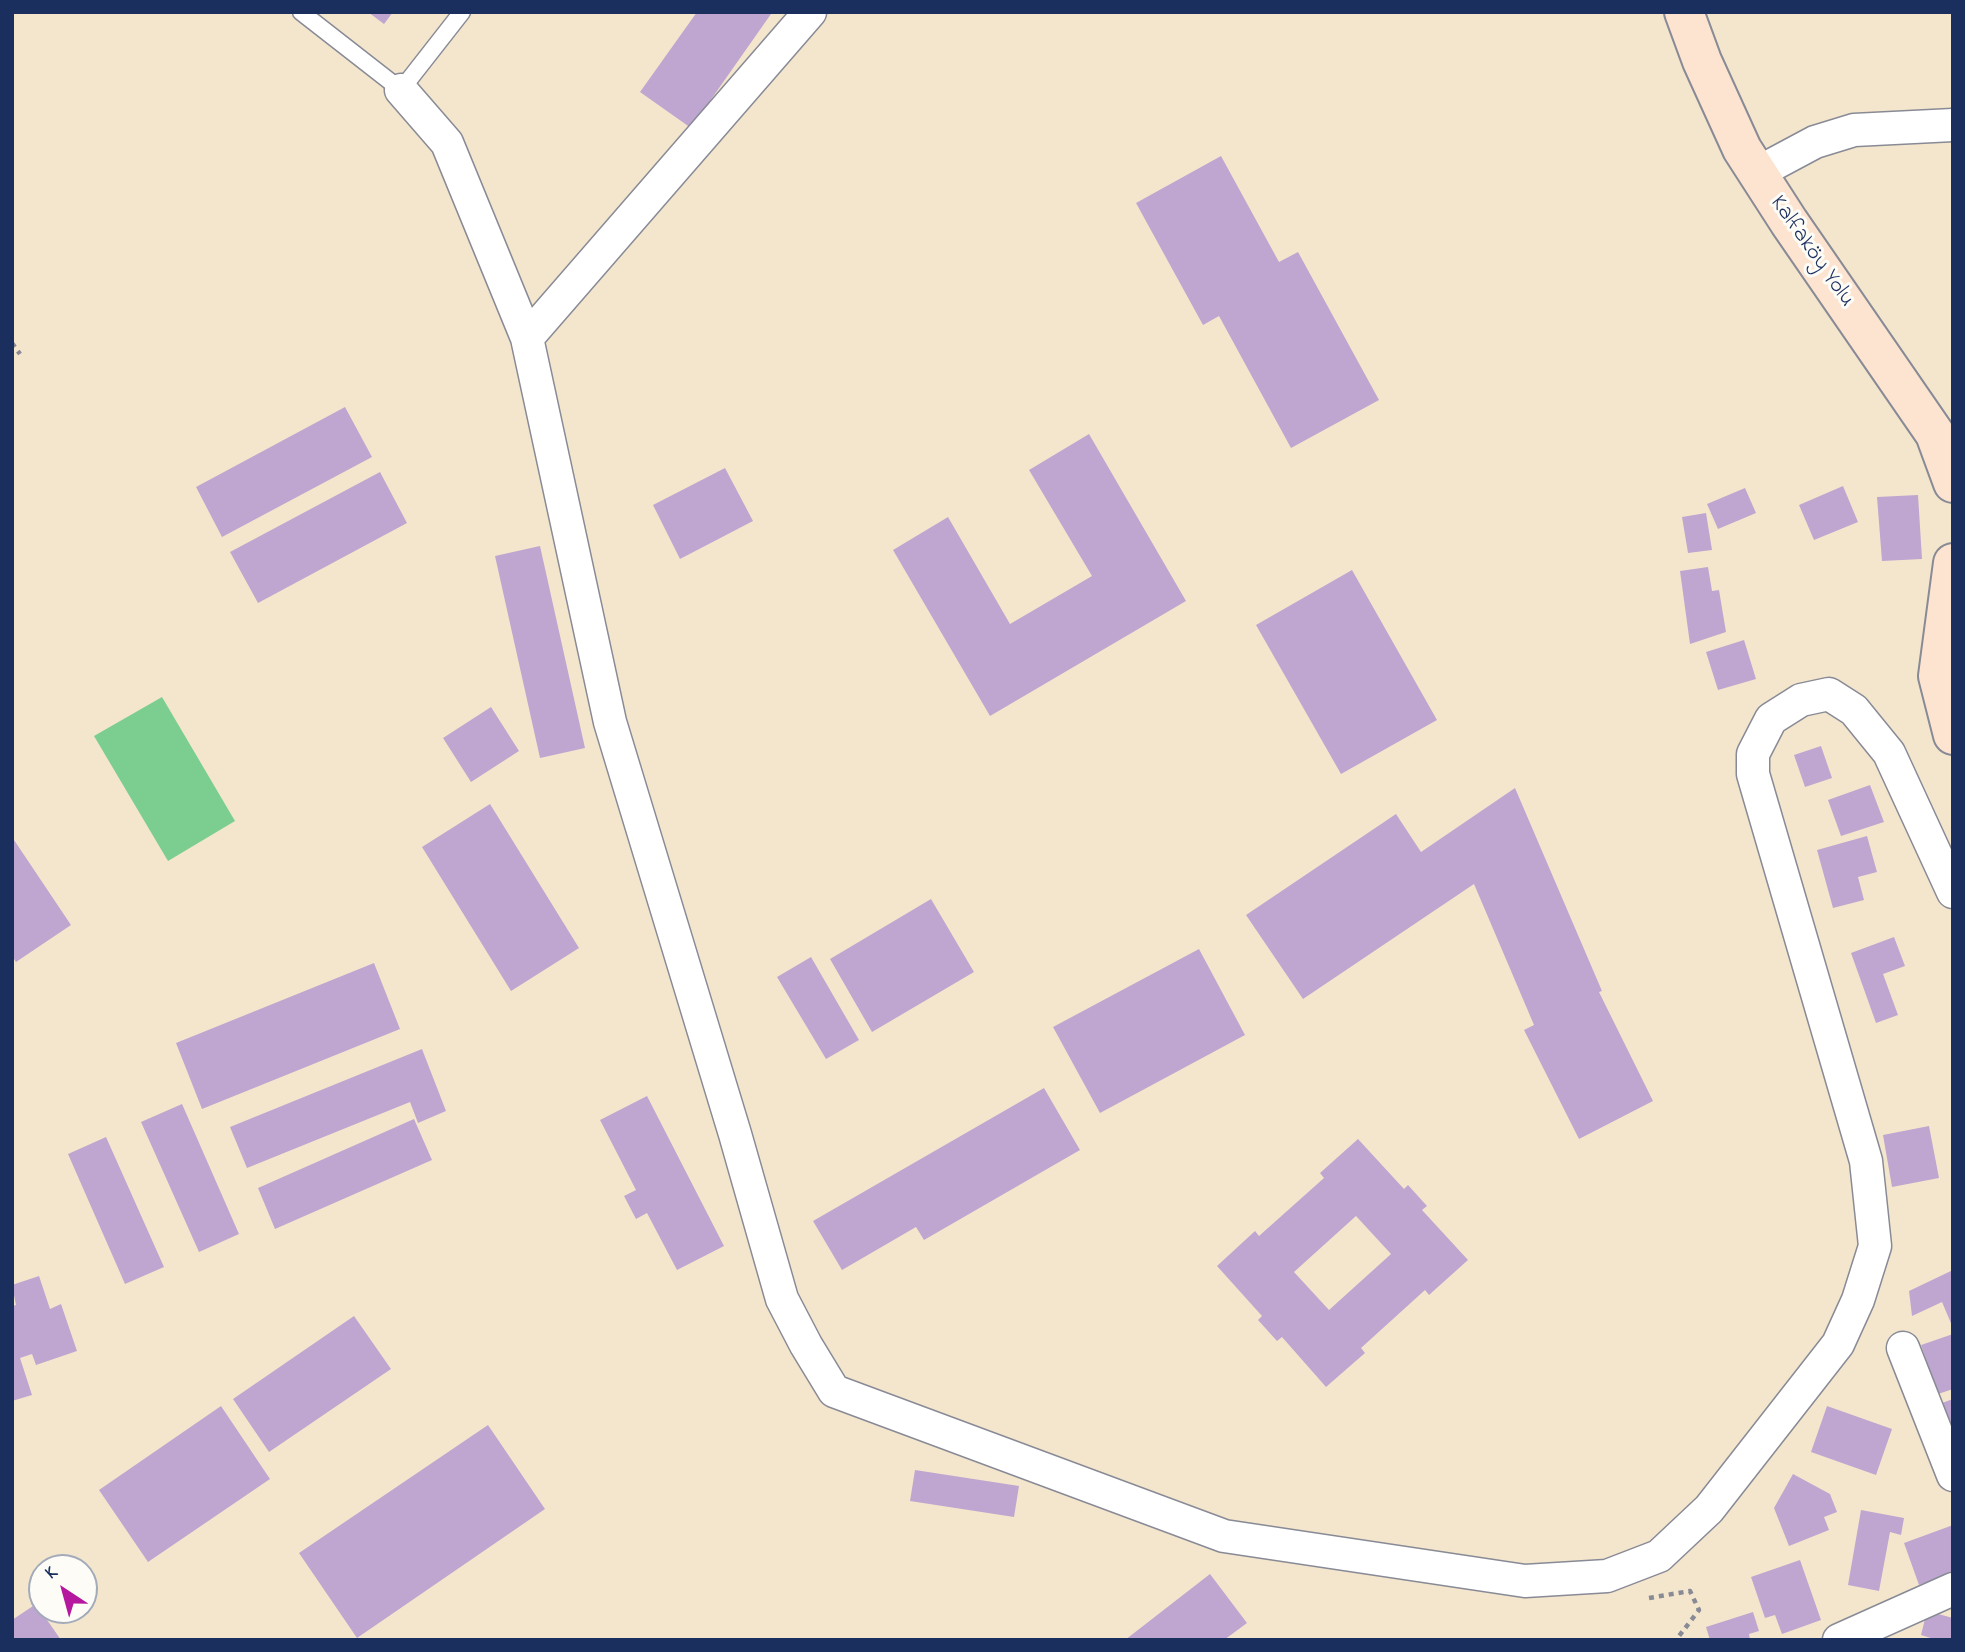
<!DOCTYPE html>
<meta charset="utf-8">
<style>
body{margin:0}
#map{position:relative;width:1965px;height:1652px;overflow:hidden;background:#f4e6cd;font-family:"Indie Flower",sans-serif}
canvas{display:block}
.frame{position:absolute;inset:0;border:14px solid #1b2f5e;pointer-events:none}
.north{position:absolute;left:28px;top:1554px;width:70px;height:70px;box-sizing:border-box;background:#fdfcf7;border:2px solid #a3aaba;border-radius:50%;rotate:324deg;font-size:19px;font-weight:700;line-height:28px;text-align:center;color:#1b2f5e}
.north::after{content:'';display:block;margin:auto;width:24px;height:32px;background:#b5179e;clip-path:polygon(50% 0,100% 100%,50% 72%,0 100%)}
</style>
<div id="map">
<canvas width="1965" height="1652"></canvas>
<div class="frame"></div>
<div class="north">K</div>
</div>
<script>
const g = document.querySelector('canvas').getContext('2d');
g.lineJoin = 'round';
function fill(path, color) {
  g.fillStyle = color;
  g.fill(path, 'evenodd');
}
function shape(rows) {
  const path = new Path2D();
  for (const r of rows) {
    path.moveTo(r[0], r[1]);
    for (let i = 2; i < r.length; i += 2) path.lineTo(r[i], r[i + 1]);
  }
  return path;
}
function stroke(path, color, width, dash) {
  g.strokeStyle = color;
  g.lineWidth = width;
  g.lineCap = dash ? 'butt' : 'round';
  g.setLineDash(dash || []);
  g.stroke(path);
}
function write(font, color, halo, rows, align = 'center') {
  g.font = font + ' "Indie Flower",sans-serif';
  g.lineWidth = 6;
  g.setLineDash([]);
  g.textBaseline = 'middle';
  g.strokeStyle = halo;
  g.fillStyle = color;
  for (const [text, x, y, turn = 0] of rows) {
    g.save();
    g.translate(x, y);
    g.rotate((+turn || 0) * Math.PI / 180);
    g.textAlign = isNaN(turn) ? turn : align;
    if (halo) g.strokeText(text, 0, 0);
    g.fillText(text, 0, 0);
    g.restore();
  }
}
fill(shape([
 [162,697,235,821,168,861,94,736]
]), '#7cce90');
fill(shape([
 [368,12,393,12,384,24],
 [697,12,771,14,691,128,640,92],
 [1221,156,1279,262,1298,252,1379,400,1291,448,1219,316,1203,325,1136,203],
 [345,407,372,457,222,537,196,487],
 [1089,434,1186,601,990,716,893,550,948,517,1010,624,1092,576,1029,470],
 [725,468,753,521,680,559,653,505],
 [380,472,407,523,258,603,230,552],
 [1843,486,1858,522,1814,540,1799,505],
 [1745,488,1756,513,1718,529,1707,504],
 [1918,495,1922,559,1882,561,1877,497],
 [1706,513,1712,550,1688,553,1682,517],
 [540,546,585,748,540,758,495,556],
 [1708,567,1712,591,1719,590,1726,632,1690,644,1680,571],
 [1352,570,1437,720,1341,774,1256,625],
 [1744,640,1756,679,1718,690,1706,652],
 [491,707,519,751,471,782,443,738],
 [1821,746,1832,778,1805,787,1794,755],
 [1870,785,1884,822,1841,836,1828,800],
 [1515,788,1602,991,1599,992,1653,1101,1579,1139,1524,1030,1534,1025,1474,884,1303,999,1246,915,1396,814,1421,852],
 [490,804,579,948,511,991,422,847],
 [1867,836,1877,872,1858,877,1864,900,1833,908,1817,850],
 [12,837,71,925,16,962,12,956],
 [931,899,974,972,872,1032,830,959],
 [1894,937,1905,966,1883,974,1898,1015,1876,1023,1851,953],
 [1199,949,1245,1035,1100,1113,1053,1027],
 [811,957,859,1040,826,1059,777,977],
 [374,963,400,1029,202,1109,176,1043],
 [422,1049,446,1111,418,1123,410,1102,247,1168,230,1127],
 [1044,1088,1080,1150,924,1240,916,1227,842,1270,813,1221],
 [647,1096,724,1246,677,1270,647,1213,636,1219,624,1196,636,1190,600,1120],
 [182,1104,239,1234,199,1252,141,1122],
 [414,1119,432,1160,275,1229,258,1188],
 [1929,1126,1939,1178,1892,1187,1883,1135],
 [106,1137,164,1267,125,1284,68,1154],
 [1358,1139,1404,1189,1408,1185,1427,1206,1422,1210,1468,1260,1429,1295,1425,1290,1361,1348,1365,1353,1326,1387,1282,1337,1277,1341,1258,1320,1262,1316,1217,1266,1255,1231,1259,1236,1324,1178,1320,1173],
 [1356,1216,1391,1254,1329,1310,1294,1272],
 [1953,1270,1953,1328,1942,1302,1912,1316,1909,1291],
 [39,1276,50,1309,61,1304,77,1351,36,1365,32,1354,20,1358,32,1395,12,1401,12,1306,16,1305,12,1285],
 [354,1316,391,1369,269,1452,233,1399],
 [1953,1334,1953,1389,1938,1394,1921,1345],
 [1953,1399,1953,1433,1942,1403],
 [221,1406,270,1479,148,1562,99,1490],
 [1827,1406,1892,1429,1876,1475,1811,1452],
 [488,1425,545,1509,357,1638,299,1553],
 [915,1470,1019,1486,1014,1517,910,1501],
 [1793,1474,1830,1494,1837,1512,1824,1517,1829,1530,1789,1546,1774,1508],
 [1861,1510,1904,1518,1901,1535,1890,1532,1879,1591,1848,1585],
 [1953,1525,1953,1572,1919,1585,1904,1543],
 [1800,1560,1821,1620,1782,1634,1775,1615,1765,1618,1751,1577],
 [1210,1574,1247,1623,1224,1640,1125,1640],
 [36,1604,61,1640,12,1640,12,1620],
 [1927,1611,1953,1618,1953,1640,1937,1640,1921,1635],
 [1753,1612,1759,1631,1749,1634,1750,1640,1710,1640,1706,1627]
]), '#bea6d0');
const service = shape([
 [301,12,401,90,462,12]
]);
const minor = shape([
 [401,90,447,143,527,338,610,722,735,1134,782,1299,806,1345,834,1391,1224,1536,1525,1581,1607,1576,1659,1556,1709,1509,1838,1344,1858,1300,1875,1246,1866,1161,1753,774,1753,754,1771,719,1801,700,1829,694,1854,710,1889,753,1953,892],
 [1757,173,1815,142,1854,130,1953,125],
 [527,338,810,12],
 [1903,1348,1953,1475],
 [1839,1640,1953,1589]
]);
const secondary = shape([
 [1684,12,1702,61,1742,149,1789,222,1935,434,1953,483],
 [1953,563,1938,676,1953,735]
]);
stroke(service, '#888a96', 19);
stroke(minor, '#888a96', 35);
stroke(secondary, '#888a96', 42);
stroke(shape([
 [12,343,20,354],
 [1649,1598,1690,1591,1699,1610,1676,1640]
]), '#888a96', 4.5, [5, 5]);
stroke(service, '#fff', 16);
stroke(minor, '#fff', 32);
stroke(secondary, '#fde4d0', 38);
write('23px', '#1b2f5e', '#fdfcf7', [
 ["Kalfaköy Yolu",1811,252,55]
]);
</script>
